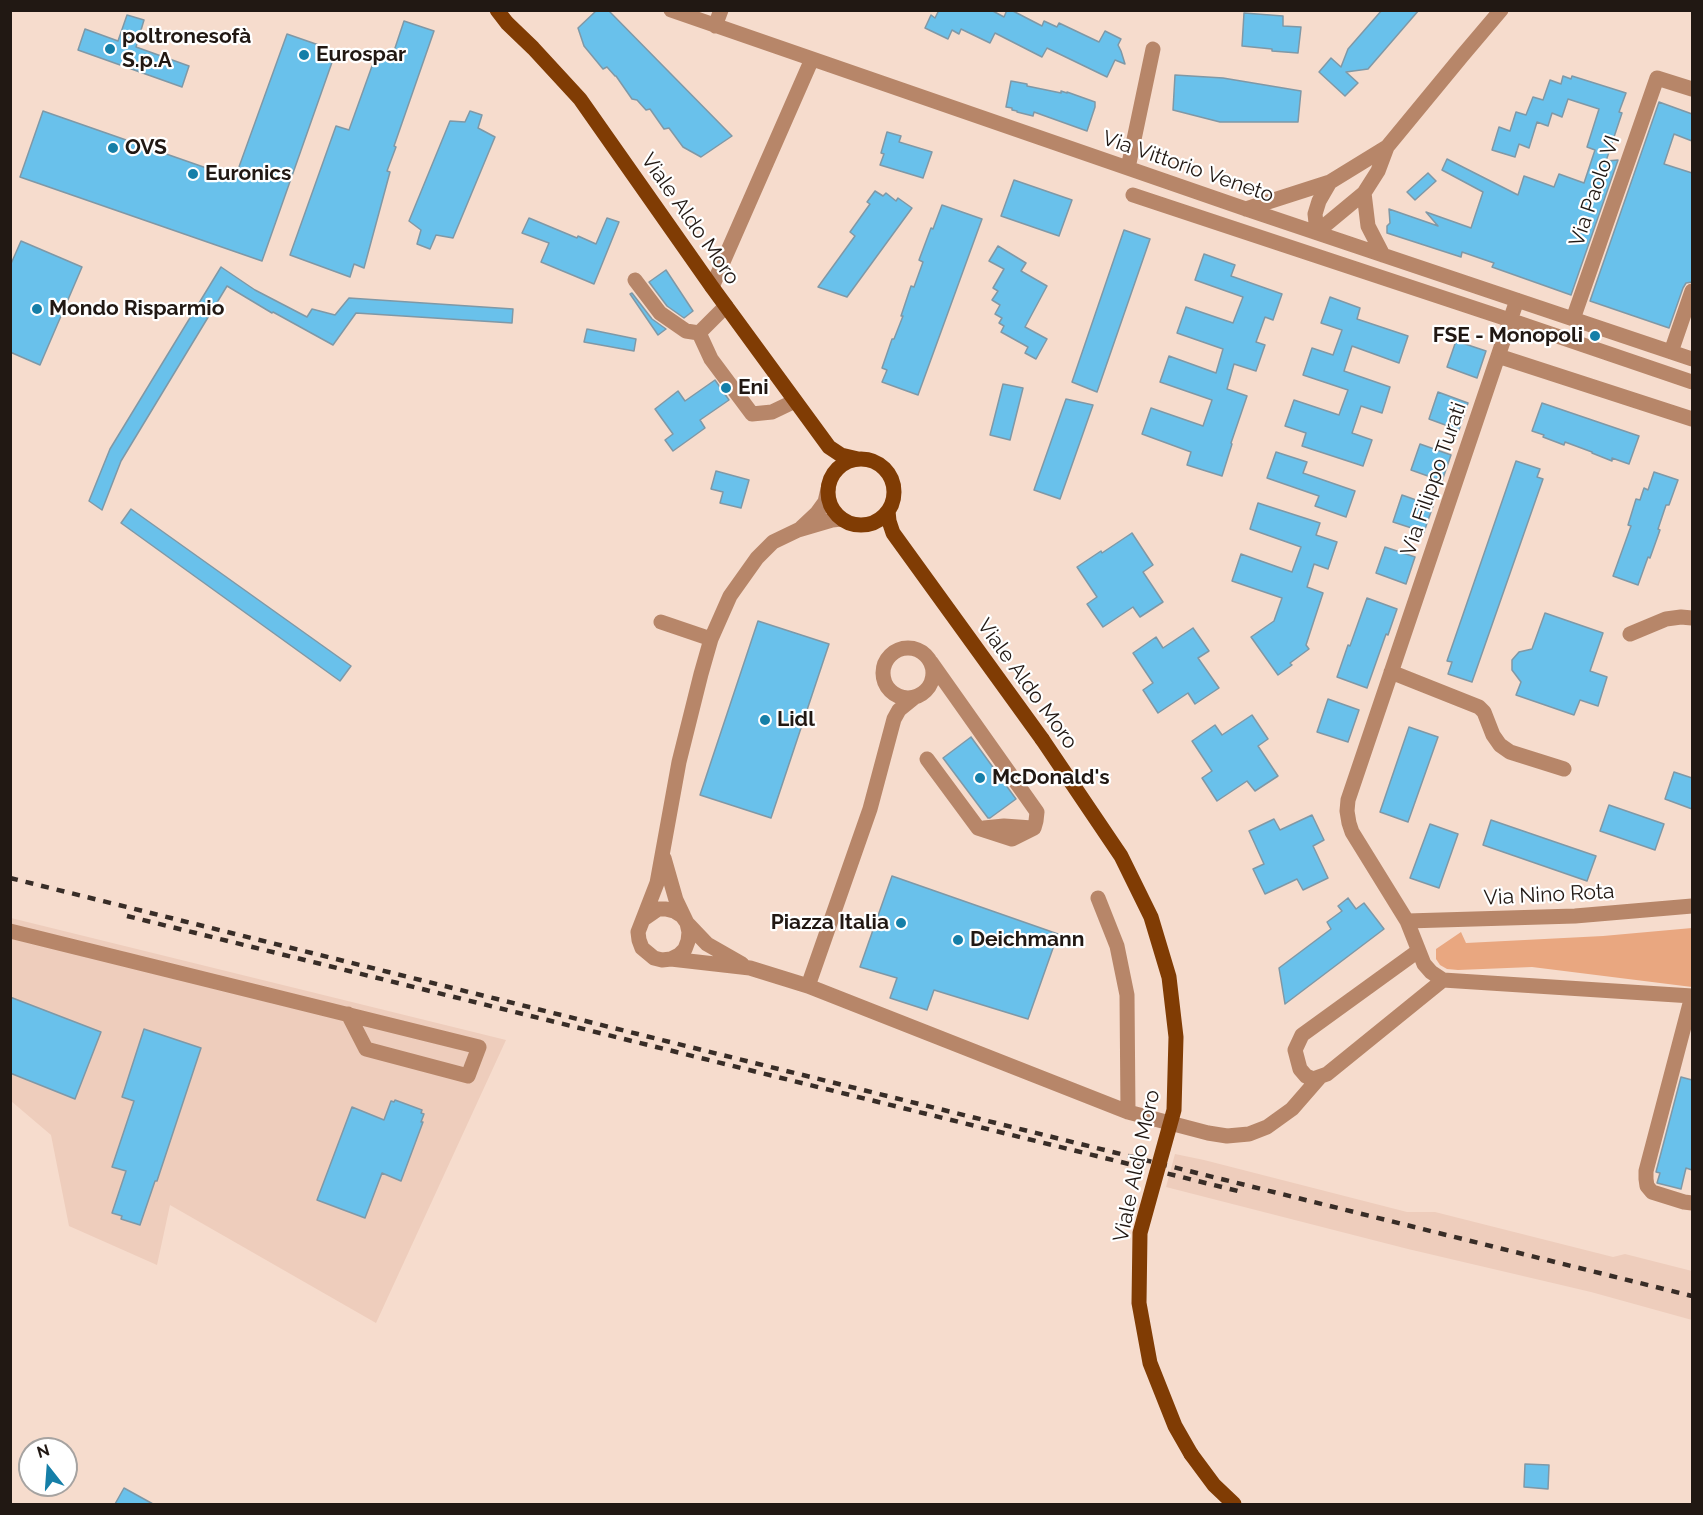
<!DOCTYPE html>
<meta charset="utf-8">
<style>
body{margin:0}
#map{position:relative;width:1703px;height:1515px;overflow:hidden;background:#f6dccd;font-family:Raleway,sans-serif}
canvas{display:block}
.frame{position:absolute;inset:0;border:12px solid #211813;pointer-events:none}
.north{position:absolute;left:18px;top:1437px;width:60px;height:60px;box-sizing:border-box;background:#fff;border:2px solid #a6a3a1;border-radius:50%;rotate:343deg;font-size:16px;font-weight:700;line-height:24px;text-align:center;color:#211813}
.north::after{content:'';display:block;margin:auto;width:21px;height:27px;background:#157fa8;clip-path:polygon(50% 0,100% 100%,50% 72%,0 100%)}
</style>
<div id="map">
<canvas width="1703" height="1515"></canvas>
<div class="frame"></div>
<div class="north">N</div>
</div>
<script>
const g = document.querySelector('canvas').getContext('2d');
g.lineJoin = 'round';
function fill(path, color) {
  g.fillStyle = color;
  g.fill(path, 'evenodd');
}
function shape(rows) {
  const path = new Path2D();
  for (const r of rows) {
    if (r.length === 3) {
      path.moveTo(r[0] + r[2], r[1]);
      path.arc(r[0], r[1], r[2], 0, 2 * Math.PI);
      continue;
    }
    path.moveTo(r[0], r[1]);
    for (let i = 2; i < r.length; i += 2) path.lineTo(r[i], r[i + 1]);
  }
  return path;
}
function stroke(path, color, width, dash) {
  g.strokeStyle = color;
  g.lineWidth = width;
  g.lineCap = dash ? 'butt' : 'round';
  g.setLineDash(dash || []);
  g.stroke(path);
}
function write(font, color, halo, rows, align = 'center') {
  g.font = font + ' Raleway,sans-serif';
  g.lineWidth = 4.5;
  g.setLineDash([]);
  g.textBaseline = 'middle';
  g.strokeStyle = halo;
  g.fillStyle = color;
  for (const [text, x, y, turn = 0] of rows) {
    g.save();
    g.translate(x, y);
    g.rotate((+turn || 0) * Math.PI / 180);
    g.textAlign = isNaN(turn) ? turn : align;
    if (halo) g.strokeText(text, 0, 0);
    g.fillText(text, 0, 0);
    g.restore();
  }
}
fill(shape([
 [11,918,506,1040,376,1323,170,1205,157,1265,69,1226,51,1135,11,1101],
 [1175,1154,1204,1160,1407,1212,1435,1212,1613,1257,1625,1254,1692,1271,1692,1320,1591,1292,1408,1249,1166,1187]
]), '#eecdbc');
fill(shape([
 [1692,928,1692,987,1532,967,1458,970,1447,969,1440,965,1436,959,1436,949,1461,932,1466,943,1603,936]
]), '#e9a780');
const building = shape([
 [597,10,608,10,732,136,701,157,683,147,669,128,664,129,650,109,646,110,637,100,632,99,616,76,615,76,607,67,603,69,584,46,578,28,597,10],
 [939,10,991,10,1004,17,1007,10,1011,10,1042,26,1044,21,1057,27,1059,23,1099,42,1105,31,1121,39,1118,45,1121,51,1125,64,1115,60,1107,77,1047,48,1042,57,995,33,990,43,961,29,959,34,952,30,948,39,925,28,931,15,935,18,939,10],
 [1382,10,1419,10,1368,69,1346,72,1358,83,1345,96,1319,72,1331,58,1341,67,1348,49,1382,10],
 [1244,13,1283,16,1283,26,1301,27,1298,53,1272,51,1272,49,1242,46,1244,13],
 [127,15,144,20,136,47,189,66,182,87,78,50,85,29,118,41,127,15],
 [404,21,434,31,394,146,396,147,387,171,390,172,364,268,354,264,350,277,290,255,336,126,349,130,376,55,391,60,404,21],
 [287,34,336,51,262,261,20,177,43,111,235,178,287,34],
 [1175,75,1223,78,1301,91,1298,122,1220,122,1173,110,1175,75],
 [1563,76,1571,79,1572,76,1626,93,1619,112,1622,113,1606,161,1618,160,1571,295,1492,267,1494,263,1462,252,1461,257,1387,233,1387,226,1390,223,1389,209,1438,226,1426,212,1471,228,1483,192,1442,170,1447,159,1518,195,1524,176,1554,187,1559,174,1584,183,1595,150,1587,147,1599,109,1568,99,1562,117,1552,113,1548,126,1537,122,1529,148,1519,144,1515,157,1492,150,1499,127,1510,131,1516,112,1526,115,1533,97,1543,100,1550,80,1561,84,1563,76],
 [1011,81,1027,84,1027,86,1061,93,1061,91,1067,93,1067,92,1095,102,1095,107,1087,131,1034,112,1033,116,1017,112,1017,111,1012,110,1012,108,1006,107,1011,81],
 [1659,102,1692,114,1692,141,1674,134,1664,164,1692,173,1692,282,1686,283,1683,288,1669,328,1590,301,1659,102],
 [470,111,482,115,478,128,495,137,453,238,436,235,430,249,417,244,421,230,409,221,450,121,465,122,470,111],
 [887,132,901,136,899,142,932,152,923,178,880,165,884,154,881,153,887,132],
 [1428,173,1436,181,1415,200,1407,192,1428,173],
 [1014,180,1072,200,1059,236,1001,216,1014,180],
 [875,191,883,196,886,193,896,201,898,198,912,208,847,297,818,287,855,236,850,232,870,204,867,202,875,191],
 [942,205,982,219,918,395,882,382,887,370,882,368,892,339,894,339,903,316,901,316,911,286,914,287,923,262,919,260,931,228,933,229,942,205],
 [529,218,577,238,578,236,596,244,607,218,619,222,594,284,541,262,549,243,522,233,529,218],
 [1124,230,1150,239,1097,392,1072,382,1124,230],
 [21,241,82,267,40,365,10,352,10,266,21,241],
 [998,246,1026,263,1021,271,1047,286,1025,327,1047,339,1036,359,1025,353,1028,347,1001,332,1004,326,999,323,1002,318,995,314,1000,305,992,300,998,291,993,288,1004,269,989,261,998,246],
 [1204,254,1235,265,1231,276,1282,294,1273,320,1265,317,1256,342,1265,345,1256,371,1234,364,1227,389,1247,396,1231,443,1232,444,1222,476,1187,465,1191,452,1142,434,1151,408,1203,426,1212,400,1160,382,1169,356,1216,373,1223,349,1177,333,1186,307,1233,323,1243,297,1195,280,1204,254],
 [221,267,255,290,307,317,312,309,335,315,349,298,513,309,512,323,356,313,333,345,273,312,272,313,227,286,121,461,102,510,89,501,110,449,221,267],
 [666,270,693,311,684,318,667,306,649,282,666,270],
 [632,293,652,319,666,329,658,335,630,294,632,293],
 [1330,297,1360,308,1357,319,1408,336,1399,363,1352,346,1344,371,1390,387,1382,413,1361,406,1352,433,1372,440,1363,466,1302,446,1306,433,1285,426,1294,400,1339,415,1348,390,1303,375,1312,348,1333,355,1342,330,1321,323,1330,297],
 [587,329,636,339,634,351,584,342,587,329],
 [1456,341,1486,351,1477,378,1447,367,1456,341],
 [715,380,729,400,700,420,705,428,673,451,665,440,673,434,655,409,678,391,685,401,715,380],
 [1003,384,1023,388,1010,440,990,435,1003,384],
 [1438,392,1468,403,1459,430,1429,419,1438,392],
 [1066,399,1093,405,1060,499,1034,490,1066,399],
 [1542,403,1639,436,1629,464,1612,458,1612,461,1592,453,1592,452,1565,442,1564,445,1543,437,1544,435,1532,431,1542,403],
 [1420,444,1451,455,1442,481,1411,470,1420,444],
 [1276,452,1307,462,1303,473,1355,491,1346,517,1315,506,1319,496,1267,478,1276,452],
 [1516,461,1540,469,1537,477,1543,479,1472,682,1448,674,1452,662,1447,661,1516,461],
 [716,471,749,480,741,508,720,503,723,492,711,489,716,471],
 [1654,472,1678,480,1669,505,1666,505,1658,529,1660,530,1650,558,1648,557,1638,585,1613,576,1631,526,1628,525,1636,499,1640,500,1644,488,1648,490,1654,472],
 [1402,495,1433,506,1424,532,1393,522,1402,495],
 [1258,503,1320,523,1316,535,1337,542,1328,569,1314,564,1307,587,1323,593,1306,645,1309,649,1290,663,1292,665,1278,675,1251,637,1274,621,1282,598,1232,581,1241,554,1292,572,1301,547,1250,529,1258,503],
 [131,509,351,666,340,681,121,523,131,509],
 [1132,533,1153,565,1143,572,1163,602,1140,617,1133,607,1103,627,1087,604,1097,597,1077,567,1101,551,1102,553,1132,533],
 [1385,547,1415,557,1406,584,1376,573,1385,547],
 [1367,598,1397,609,1388,635,1386,634,1367,688,1337,677,1348,645,1350,646,1367,598],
 [1545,613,1603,633,1590,671,1607,677,1598,706,1580,700,1574,715,1516,695,1521,682,1512,670,1512,660,1519,652,1532,649,1545,613],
 [758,621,829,644,771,818,700,795,758,621],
 [1193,628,1209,651,1198,658,1219,688,1195,704,1188,693,1158,713,1143,690,1153,683,1133,653,1156,637,1163,648,1193,628],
 [1328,699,1359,710,1348,742,1317,732,1328,699],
 [1252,715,1268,739,1258,746,1278,776,1255,791,1247,781,1217,801,1202,778,1212,771,1192,741,1215,725,1222,735,1252,715],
 [1409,727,1438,737,1408,822,1380,812,1409,727],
 [971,737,1016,799,990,818,988,818,943,758,971,737],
 [1674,772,1692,778,1692,809,1665,799,1674,772],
 [1609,805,1664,824,1655,850,1600,831,1609,805],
 [1312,815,1324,840,1313,846,1328,878,1303,890,1297,879,1265,894,1253,869,1264,864,1249,831,1274,819,1280,830,1312,815],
 [1491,820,1596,856,1587,881,1483,845,1491,820],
 [1430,824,1458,834,1439,888,1410,878,1430,824],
 [892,876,1058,934,1028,1019,934,990,927,1010,890,998,897,978,860,967,892,876],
 [1348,898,1356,909,1364,903,1384,929,1285,1004,1279,968,1331,929,1327,922,1342,911,1338,906,1348,898],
 [10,997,101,1032,75,1099,10,1073,10,997],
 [144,1029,201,1048,157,1181,155,1181,140,1225,121,1219,122,1216,112,1213,126,1171,112,1167,134,1101,122,1097,144,1029],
 [1681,1077,1692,1080,1692,1170,1686,1168,1681,1189,1657,1183,1660,1173,1656,1172,1681,1077],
 [395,1100,422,1110,421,1113,424,1114,421,1122,423,1122,401,1181,382,1173,365,1218,317,1200,352,1107,384,1120,391,1101,394,1102,395,1100],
 [1525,1464,1549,1465,1548,1489,1524,1487,1525,1464],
 [124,1488,153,1504,115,1504,124,1488]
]);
fill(building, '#69c1eb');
stroke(building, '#7f98a6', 1.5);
stroke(shape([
 [671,10,1246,209,1692,359],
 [715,26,721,10],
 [1128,168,1153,49],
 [1364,193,1368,226,1383,255],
 [1133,195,1510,320,1692,382],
 [1246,209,1330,182,1387,147],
 [1317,232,1364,193,1378,171,1387,147,1462,56,1501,10],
 [1317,232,1315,214,1319,201,1330,182],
 [635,280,660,313,686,331,699,333],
 [712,287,812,59],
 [1517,300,1348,800,1347,811,1349,823,1352,832,1407,921,1424,964,1431,972,1443,980,1692,996],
 [726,306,699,333,711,359,752,414,772,412,795,401],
 [1573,319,1657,78,1692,89],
 [1671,352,1692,291],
 [1498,356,1692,419],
 [801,528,817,513,825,502,828,489],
 [661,622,711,639],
 [1630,634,1666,619,1681,617,1692,618],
 [908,673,25],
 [1391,672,1479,707,1484,712,1493,735,1500,745,1510,752,1564,769],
 [927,759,978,828,1012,839,1034,828,1036,821,1037,812,931,662],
 [984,828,1004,826,1032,828],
 [664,858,676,900,687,923,707,944,742,964],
 [1098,898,1117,946,1127,995,1128,1112],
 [645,918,658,909,666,909,674,911,682,916,687,923,689,932,688,941,685,949,679,955,671,959,662,960,654,958,642,948,639,940,638,932,657,883,679,762,701,674,711,639,730,596,757,558,773,542,798,530,832,520,842,519],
 [1407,921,1575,916,1692,906],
 [10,931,479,1047,468,1076,366,1049,348,1014],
 [1418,951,1302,1035,1295,1050,1300,1069,1306,1076,1313,1079,1327,1074,1443,980],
 [671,959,750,968,808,986,1128,1112,1208,1133,1227,1136,1249,1134,1267,1127,1292,1109,1319,1078],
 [808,986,870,809,894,719,899,710,915,697],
 [1692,996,1646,1171,1646,1179,1647,1186,1652,1192,1684,1202,1692,1203]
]), '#b78669', 15);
stroke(shape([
 [497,10,507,23,533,48,580,99,712,287,829,447,841,455,858,459],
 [861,492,33],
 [888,511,889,521,893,533,1042,739],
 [1191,1454,1214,1485,1234,1504]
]), '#803c04', 15);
stroke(shape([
 [10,878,1692,1296],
 [127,916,1242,1192]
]), '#382d27', 4.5, [8, 8]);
stroke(shape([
 [1042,739,1121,856,1151,917,1169,977,1176,1037,1174,1110,1140,1233,1139,1303,1150,1363,1175,1426,1191,1454]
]), '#803c04', 15);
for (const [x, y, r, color] of [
 [110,49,6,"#157fa8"],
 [304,55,6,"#157fa8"],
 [113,148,6,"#157fa8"],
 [193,174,6,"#157fa8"],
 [37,309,6,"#157fa8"],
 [1595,336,6,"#157fa8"],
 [726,388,6,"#157fa8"],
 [765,720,6,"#157fa8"],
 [980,778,6,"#157fa8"],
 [901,923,6,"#157fa8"],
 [958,940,6,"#157fa8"]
]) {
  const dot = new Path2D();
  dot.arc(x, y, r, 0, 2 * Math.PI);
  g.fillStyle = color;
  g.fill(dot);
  stroke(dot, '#fff', 2);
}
write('bold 21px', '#211813', '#fff', [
 ["poltronesofà",122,37],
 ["S.p.A",122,61],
 ["Eurospar",316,55],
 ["OVS",125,148],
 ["Euronics",205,174],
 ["Mondo Risparmio",49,309],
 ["FSE - Monopoli",1583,336,"right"],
 ["Eni",738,388],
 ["Lidl",777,720],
 ["McDonald's",992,778],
 ["Piazza Italia",889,923,"right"],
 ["Deichmann",970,940]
], 'left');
write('21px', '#211813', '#fff', [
 ["Via Vittorio Veneto",1188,167,19],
 ["Via Paolo VI",1595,191,-71],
 ["Viale Aldo Moro",690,219,55],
 ["Via Filippo Turati",1434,479,-71],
 ["Viale Aldo Moro",1027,684,54],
 ["Via Nino Rota",1549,895,-3],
 ["Viale Aldo Moro",1137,1166,-78]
]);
</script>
